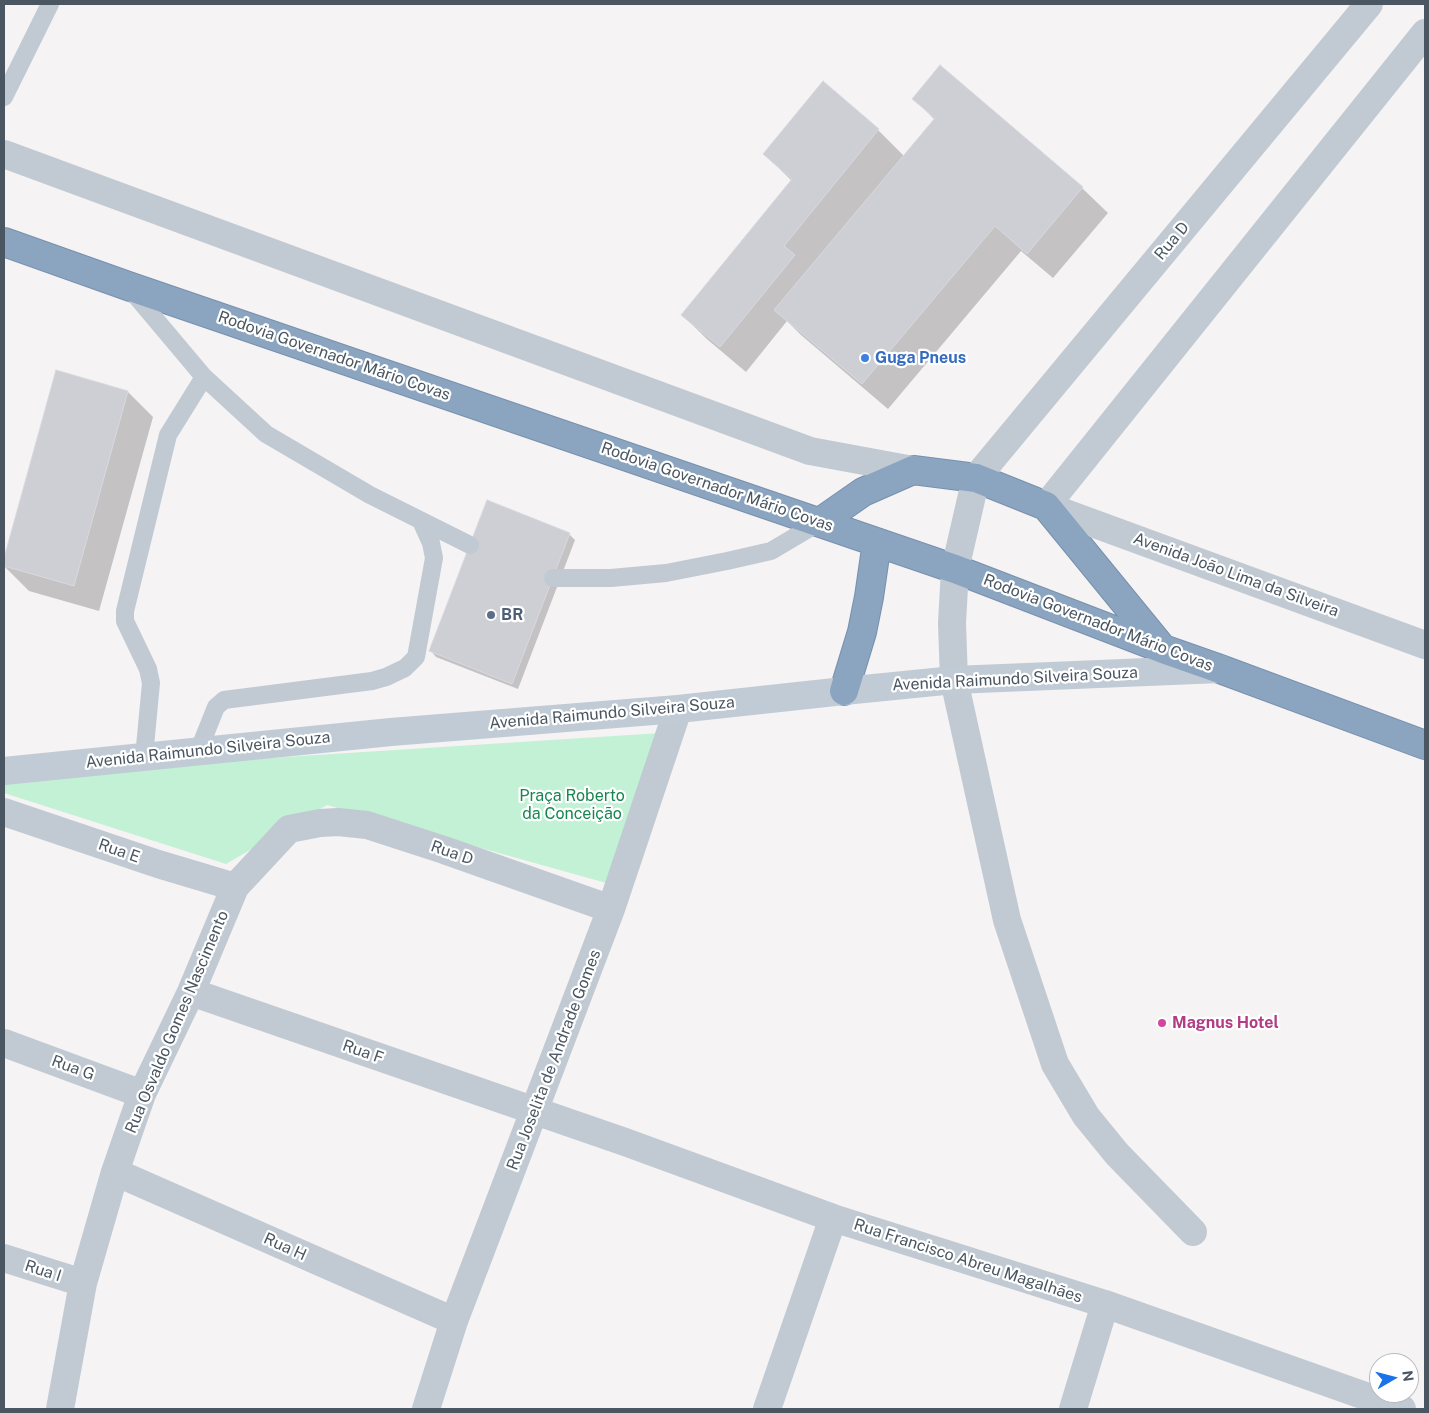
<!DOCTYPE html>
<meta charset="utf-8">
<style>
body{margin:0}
#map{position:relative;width:1429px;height:1413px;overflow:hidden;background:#f5f3f3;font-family:"Public Sans",sans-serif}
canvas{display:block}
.frame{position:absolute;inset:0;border:5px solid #4a5661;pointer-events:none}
.north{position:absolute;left:1369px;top:1353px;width:50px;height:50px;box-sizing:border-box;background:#fff;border:1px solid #b7bbc0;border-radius:50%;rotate:82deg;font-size:14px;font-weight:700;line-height:20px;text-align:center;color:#4a5661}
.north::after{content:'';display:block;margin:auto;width:18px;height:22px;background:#1a73e8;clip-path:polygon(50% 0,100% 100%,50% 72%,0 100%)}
</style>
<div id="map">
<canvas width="1429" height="1413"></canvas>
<div class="frame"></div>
<div class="north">N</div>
</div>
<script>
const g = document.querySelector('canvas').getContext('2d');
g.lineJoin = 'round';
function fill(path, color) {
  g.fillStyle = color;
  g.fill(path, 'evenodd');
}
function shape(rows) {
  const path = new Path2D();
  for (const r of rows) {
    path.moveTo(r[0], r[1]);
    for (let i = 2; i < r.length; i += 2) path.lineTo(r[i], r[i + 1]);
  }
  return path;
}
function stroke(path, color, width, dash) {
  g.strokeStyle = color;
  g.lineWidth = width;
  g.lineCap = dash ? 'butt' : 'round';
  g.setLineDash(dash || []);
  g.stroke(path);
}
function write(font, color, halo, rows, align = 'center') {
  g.font = font + ' "Public Sans",sans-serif';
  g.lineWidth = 4.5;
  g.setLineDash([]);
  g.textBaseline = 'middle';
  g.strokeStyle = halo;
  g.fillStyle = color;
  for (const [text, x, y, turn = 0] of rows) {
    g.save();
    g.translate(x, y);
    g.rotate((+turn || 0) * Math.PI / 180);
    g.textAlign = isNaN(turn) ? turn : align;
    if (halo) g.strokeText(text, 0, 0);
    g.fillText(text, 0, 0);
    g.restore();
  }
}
fill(shape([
 [661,733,617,886,327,805,226,864,4,793,4,775]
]), '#c3f1d5');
fill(shape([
 [941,67,1082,188,1108,213,1053,278,1021,251,888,409,801,335,787,321,746,372,708,340,682,315,792,181,764,154,823,83,878,130,904,156,935,120,914,99],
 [57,371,128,392,153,417,99,611,29,591,4,566],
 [569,534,575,540,518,689,436,657,430,650]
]), '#0003');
const building = shape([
 [940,65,1083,187,1027,254,995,226,862,384,774,310,935,118,912,99,940,65],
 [823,81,879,129,784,246,795,255,720,347,681,315,792,179,763,154,823,81],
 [56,370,128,391,74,586,4,566,4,558,56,370],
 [487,500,570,533,512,684,429,651,487,500]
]);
fill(building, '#cdcfd5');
stroke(building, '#d7d9de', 1);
const highway = shape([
 [4,242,128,286,955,569,1163,649,1220,669,1425,745],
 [820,522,863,492,913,470,976,478,1046,506,1162,648],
 [844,691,862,632,869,597,877,542]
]);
stroke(highway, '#7690ad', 30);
stroke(shape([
 [4,97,50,4],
 [130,289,204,377,266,434,370,495,470,545],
 [553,578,611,578,666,573,727,561,771,551,820,522],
 [198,752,216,707,224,700,372,681,386,677,405,668,416,657,434,558,431,543,421,521],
 [144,757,151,683,148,669,125,621,125,611,168,435,204,377]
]), '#c1cad2', 18);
stroke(shape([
 [1425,33,1046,506,1425,645],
 [4,154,810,451,913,470],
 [4,812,158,864,235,887],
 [191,992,625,1142,833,1218,1105,1304,1402,1409],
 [4,1043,142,1094],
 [115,1172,454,1321],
 [1193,1232,1117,1154,1086,1116,1055,1064,1007,920,954,680,952,623,955,569,976,478,1369,4],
 [4,1258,83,1283],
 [60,1409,83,1283,115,1172,142,1094,191,992,235,887,289,829,320,823,338,822,367,825,444,850,611,909],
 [426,1409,454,1321,611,909,678,709],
 [767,1409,833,1218],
 [1073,1409,1105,1304]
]), '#c1cad2', 28);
stroke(shape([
 [4,771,391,732,678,709,844,691,954,680,1220,669]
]), '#c1cbd6', 28);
stroke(highway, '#8ba5c1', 28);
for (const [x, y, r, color] of [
 [865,358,5,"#3f7fe0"],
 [491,615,5,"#5c6f8a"],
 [1162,1023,5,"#d1479c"]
]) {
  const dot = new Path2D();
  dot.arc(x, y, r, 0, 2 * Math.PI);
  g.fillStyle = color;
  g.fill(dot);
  stroke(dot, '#fff', 2);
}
write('16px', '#4a5661', '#fff', [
 ["Rua D",1172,241,-50],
 ["Rodovia Governador Mário Covas",334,356,19],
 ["Rodovia Governador Mário Covas",717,487,19],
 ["Avenida João Lima da Silveira",1236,575,20],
 ["Rodovia Governador Mário Covas",1098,623,21],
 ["Avenida Raimundo Silveira Souza",1015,679,-3],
 ["Avenida Raimundo Silveira Souza",612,713,-5],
 ["Avenida Raimundo Silveira Souza",208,750,-6],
 ["Rua E",119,851,19],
 ["Rua D",452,853,19],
 ["Rua Osvaldo Gomes Nascimento",177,1022,-67],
 ["Rua F",363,1052,19],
 ["Rua Joselita de Andrade Gomes",554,1060,-69],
 ["Rua G",73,1068,20],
 ["Rua H",285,1247,24],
 ["Rua Francisco Abreu Magalhães",968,1261,18],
 ["Rua I",43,1271,18]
]);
write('bold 16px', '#366cbe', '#fff', [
 ["Guga Pneus",875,358]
], 'left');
write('bold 16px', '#4e5e75', '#fff', [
 ["BR",501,615]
], 'left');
write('16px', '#17864f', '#fff', [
 ["Praça Roberto",572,796],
 ["da Conceição",572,814]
]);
write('bold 16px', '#b23c85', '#fff', [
 ["Magnus Hotel",1172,1023]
], 'left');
</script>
